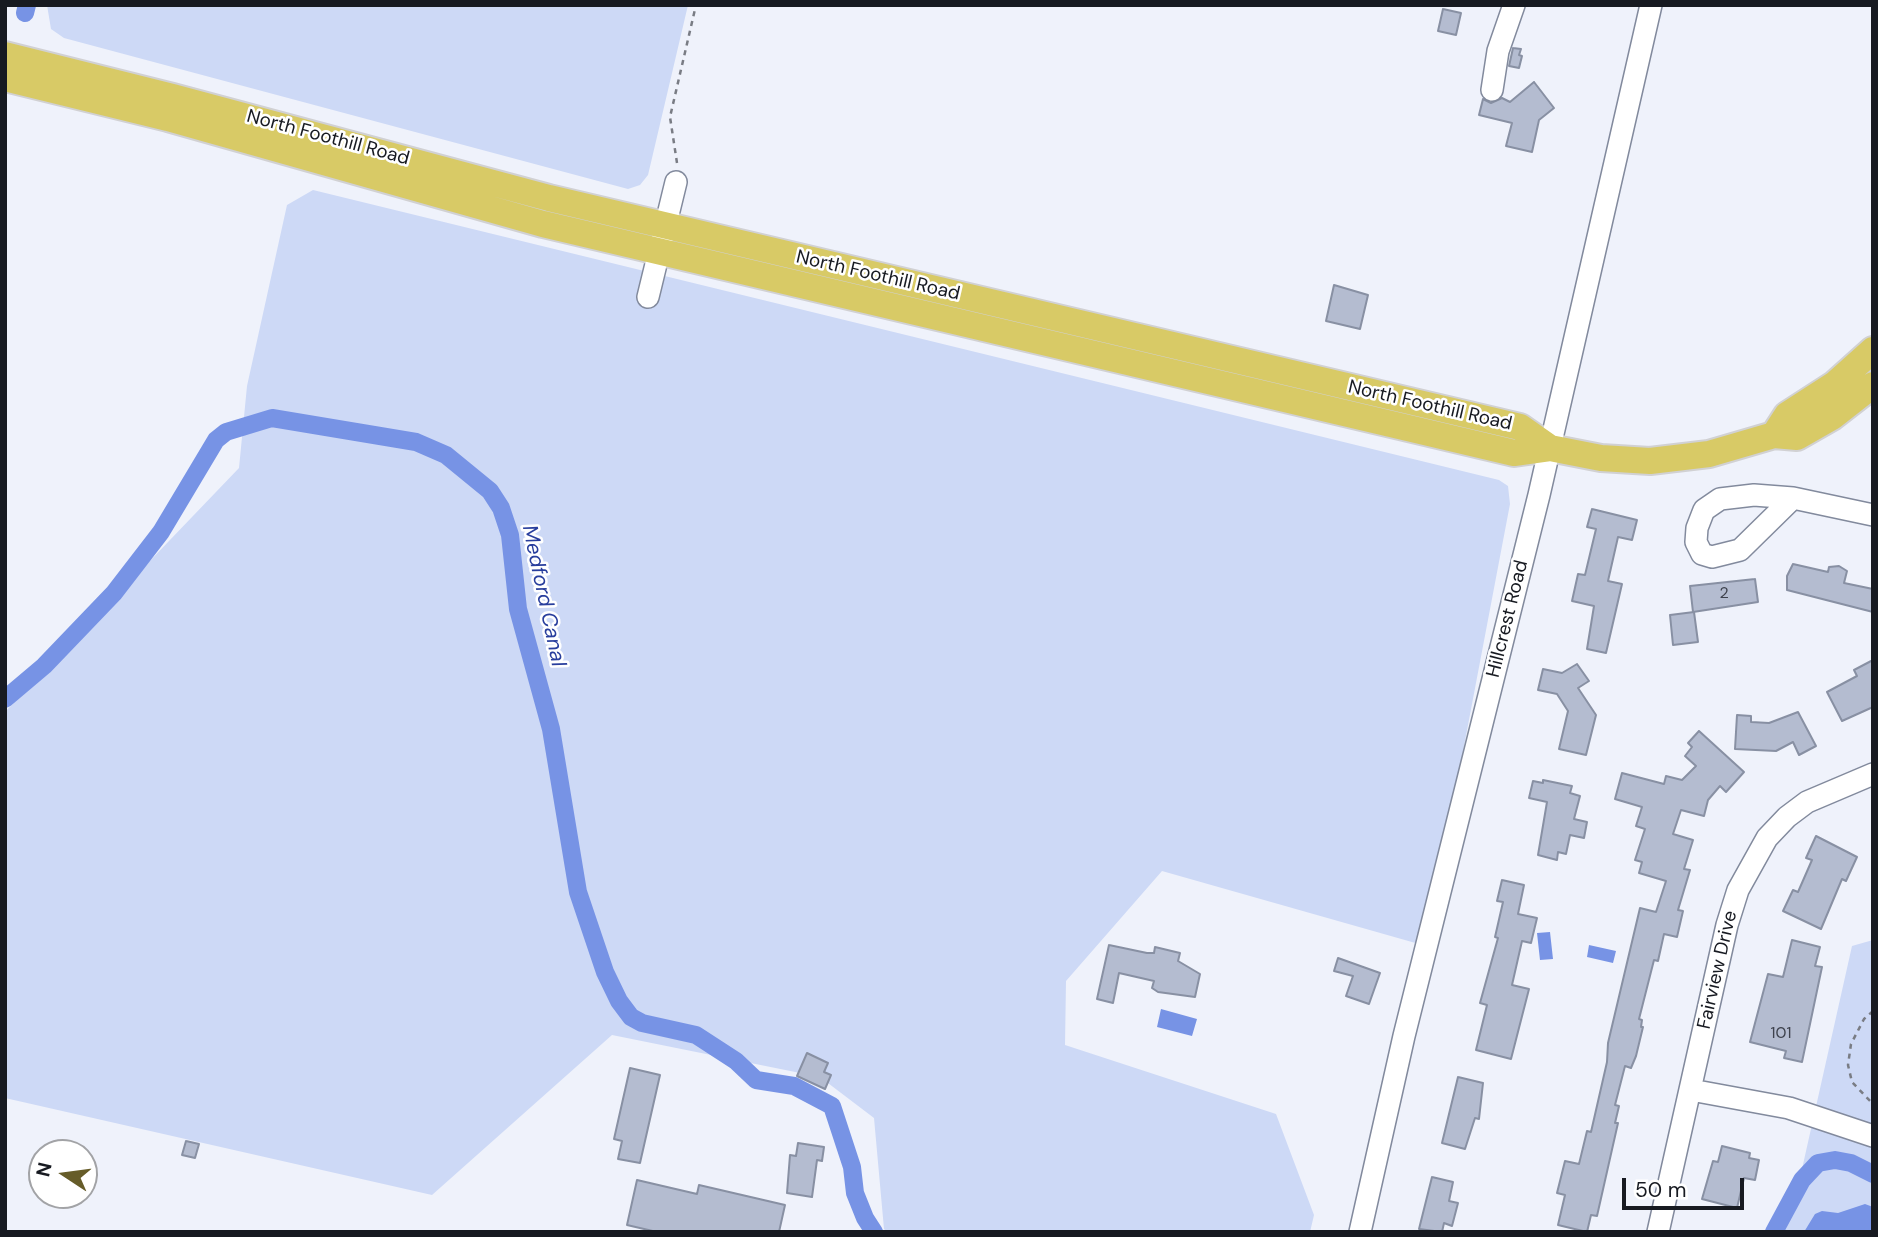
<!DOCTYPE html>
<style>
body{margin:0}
#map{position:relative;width:1878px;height:1237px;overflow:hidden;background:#eff2fb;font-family:"DM Sans",sans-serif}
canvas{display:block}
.frame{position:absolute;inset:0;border:7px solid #171a21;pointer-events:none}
.north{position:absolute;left:28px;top:1139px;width:70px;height:70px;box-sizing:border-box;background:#fff;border:2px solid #a2a3a6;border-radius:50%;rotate:283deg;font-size:19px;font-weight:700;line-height:28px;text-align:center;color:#171a21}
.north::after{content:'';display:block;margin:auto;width:24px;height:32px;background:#665c29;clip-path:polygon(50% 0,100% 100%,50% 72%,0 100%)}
.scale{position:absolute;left:1622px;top:1178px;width:122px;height:32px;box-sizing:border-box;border:4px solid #171a21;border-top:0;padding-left:9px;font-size:21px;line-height:24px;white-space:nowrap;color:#171a21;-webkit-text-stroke:5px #fff;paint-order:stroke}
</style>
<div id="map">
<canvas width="1878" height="1237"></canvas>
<div class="frame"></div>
<div class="north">N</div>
<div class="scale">50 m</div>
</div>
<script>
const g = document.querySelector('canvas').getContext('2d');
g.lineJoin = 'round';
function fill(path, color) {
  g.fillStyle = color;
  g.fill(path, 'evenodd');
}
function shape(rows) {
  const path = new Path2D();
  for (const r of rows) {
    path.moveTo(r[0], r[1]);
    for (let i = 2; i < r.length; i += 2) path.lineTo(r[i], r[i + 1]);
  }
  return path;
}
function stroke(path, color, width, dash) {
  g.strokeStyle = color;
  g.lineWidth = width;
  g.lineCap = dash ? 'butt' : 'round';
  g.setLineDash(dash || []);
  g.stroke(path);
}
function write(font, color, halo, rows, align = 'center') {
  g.font = font + ' "DM Sans",sans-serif';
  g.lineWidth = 5;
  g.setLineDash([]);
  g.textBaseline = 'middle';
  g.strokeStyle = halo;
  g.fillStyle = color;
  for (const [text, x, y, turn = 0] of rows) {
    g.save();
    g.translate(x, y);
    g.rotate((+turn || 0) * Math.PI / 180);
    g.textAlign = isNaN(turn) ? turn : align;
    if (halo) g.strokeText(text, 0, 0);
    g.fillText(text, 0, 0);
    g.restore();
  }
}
fill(shape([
 [47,5,688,5,648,175,640,185,628,189,64,38,51,29],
 [313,190,1499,480,1508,486,1510,504,1426,946,1162,871,1066,981,1065,1045,1276,1114,1314,1215,1310,1232,887,1232,884,1229,874,1118,820,1077,612,1035,432,1195,5,1098,5,712,239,468,247,386,287,205],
 [1873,940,1873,1232,1780,1232,1791,1218,1852,946]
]), '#cdd9f6');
fill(shape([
 [1550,932,1553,959,1540,960,1537,933],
 [1589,945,1616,951,1613,963,1587,957],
 [1161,1009,1197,1019,1192,1036,1157,1027],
 [1865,1204,1873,1207,1873,1232,1804,1232,1815,1214,1822,1211,1838,1213]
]), '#7793e5');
stroke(shape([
 [25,13,27,5],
 [5,699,44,666,114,593,161,532,216,440,226,432,272,418,416,442,446,455,490,491,501,508,510,535,518,609,551,729,578,892,605,972,619,1001,631,1017,642,1023,696,1035,736,1061,756,1080,794,1086,832,1106,852,1167,855,1193,865,1218,874,1232],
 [1774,1232,1802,1180,1818,1163,1835,1160,1851,1163,1873,1174]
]), '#7793e5', 18);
const building = shape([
 [1443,9,1461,13,1456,35,1438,31,1443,9],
 [1513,48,1521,49,1519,55,1522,56,1519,68,1509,66,1513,48],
 [1534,82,1554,108,1539,120,1532,152,1506,146,1512,123,1479,115,1483,99,1491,103,1502,98,1510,102,1534,82],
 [1334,285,1368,295,1360,329,1326,321,1334,285],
 [1592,509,1637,520,1632,540,1618,537,1608,581,1622,584,1606,653,1587,649,1594,606,1572,601,1578,574,1585,575,1596,529,1587,527,1592,509],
 [1793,564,1828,572,1829,567,1839,566,1847,571,1844,583,1873,589,1873,612,1787,590,1787,576,1793,564],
 [1755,579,1758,602,1693,612,1690,586,1755,579],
 [1694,612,1698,642,1673,645,1670,615,1694,612],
 [1873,660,1873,707,1842,721,1827,692,1857,676,1854,670,1873,660],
 [1577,664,1589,681,1578,688,1596,715,1586,755,1559,749,1568,711,1557,694,1538,690,1543,669,1562,673,1577,664],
 [1798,712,1816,746,1799,755,1793,742,1776,751,1735,749,1737,715,1751,716,1751,722,1769,723,1798,712],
 [1699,731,1744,772,1726,792,1720,786,1708,800,1704,816,1681,810,1673,834,1693,840,1684,869,1690,870,1678,910,1683,911,1677,937,1664,934,1658,961,1654,960,1639,1019,1642,1020,1641,1027,1643,1027,1636,1056,1631,1068,1625,1066,1615,1105,1619,1106,1615,1123,1618,1123,1597,1216,1591,1215,1587,1232,1558,1225,1565,1195,1557,1193,1565,1161,1579,1164,1587,1131,1591,1132,1607,1062,1608,1043,1640,908,1656,912,1666,881,1639,873,1642,862,1635,860,1645,829,1636,826,1642,807,1615,799,1622,773,1664,784,1666,776,1682,780,1696,766,1685,756,1692,747,1688,743,1699,731],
 [1543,780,1572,786,1570,793,1580,796,1574,819,1587,822,1584,838,1570,835,1566,854,1558,852,1557,860,1538,855,1547,802,1529,798,1533,781,1543,783,1543,780],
 [1816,836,1857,857,1846,881,1842,879,1821,929,1783,911,1793,890,1798,892,1812,860,1806,858,1816,836],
 [1502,880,1524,885,1518,914,1537,918,1531,943,1522,941,1512,985,1529,989,1511,1059,1476,1050,1487,1005,1480,1003,1498,938,1495,937,1503,902,1497,901,1502,880],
 [1792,940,1820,947,1815,966,1822,967,1802,1062,1784,1058,1786,1051,1750,1042,1768,974,1783,977,1792,940],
 [1109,945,1147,953,1154,953,1155,947,1180,953,1178,961,1200,974,1195,997,1158,992,1152,988,1154,981,1119,973,1113,1003,1097,999,1109,945],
 [1338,958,1380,973,1369,1004,1346,996,1353,976,1334,971,1338,958],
 [807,1053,828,1063,824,1072,831,1075,825,1089,797,1076,807,1053],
 [630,1068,660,1075,640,1163,618,1159,622,1141,614,1139,630,1068],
 [1458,1077,1483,1083,1479,1119,1475,1118,1465,1149,1442,1143,1458,1077],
 [186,1141,199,1144,195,1158,182,1155,186,1141],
 [798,1143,824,1147,822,1161,817,1160,812,1197,787,1193,790,1155,796,1156,798,1143],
 [1722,1146,1750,1153,1749,1158,1759,1160,1755,1180,1744,1178,1737,1208,1702,1199,1713,1161,1718,1162,1722,1146],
 [1432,1177,1453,1182,1449,1201,1458,1203,1452,1226,1444,1223,1442,1232,1419,1229,1432,1177],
 [637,1180,697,1194,699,1185,785,1205,779,1232,657,1232,627,1225,637,1180]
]);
fill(building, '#b4bcd0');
stroke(building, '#8890a3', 2);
const minor = shape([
 [1492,90,1498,51,1514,5],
 [648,297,676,182],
 [1793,498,1740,550,1712,557,1702,554,1696,542,1697,528,1704,510,1720,499,1754,495,1793,498,1873,515],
 [1691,1090,1789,1108,1873,1136],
 [1360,1232,1404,1036,1539,495,1651,5],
 [1658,1232,1727,925,1738,890,1767,838,1787,817,1807,802,1873,774]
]);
const major = shape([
 [5,55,173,97,549,198,1520,427,1550,448],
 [5,78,168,118,543,224,1514,453,1550,448,1601,458,1650,461,1709,454,1774,435,1797,437,1832,417,1873,385],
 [1774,435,1787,415,1835,384,1873,350]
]);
stroke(minor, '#828a9d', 24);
stroke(major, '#d1d1d3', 30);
stroke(shape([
 [677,163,670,117,696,5],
 [1873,1011,1864,1019,1851,1044,1848,1065,1852,1082,1873,1104]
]), '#797c84', 2.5, [5, 5]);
stroke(minor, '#fff', 21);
stroke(major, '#d8ca66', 26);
write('16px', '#3e424d', null, [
 ["2",1724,594],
 ["101",1781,1034]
]);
write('19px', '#171a21', '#fff', [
 ["North Foothill Road",328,138,15],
 ["North Foothill Road",878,276,13],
 ["North Foothill Road",1430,406,13],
 ["Hillcrest Road",1508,619,-76],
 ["Fairview Drive",1718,970,-77]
]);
write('italic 21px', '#283e9d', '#fff', [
 ["Medford Canal",543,596,78]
]);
</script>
